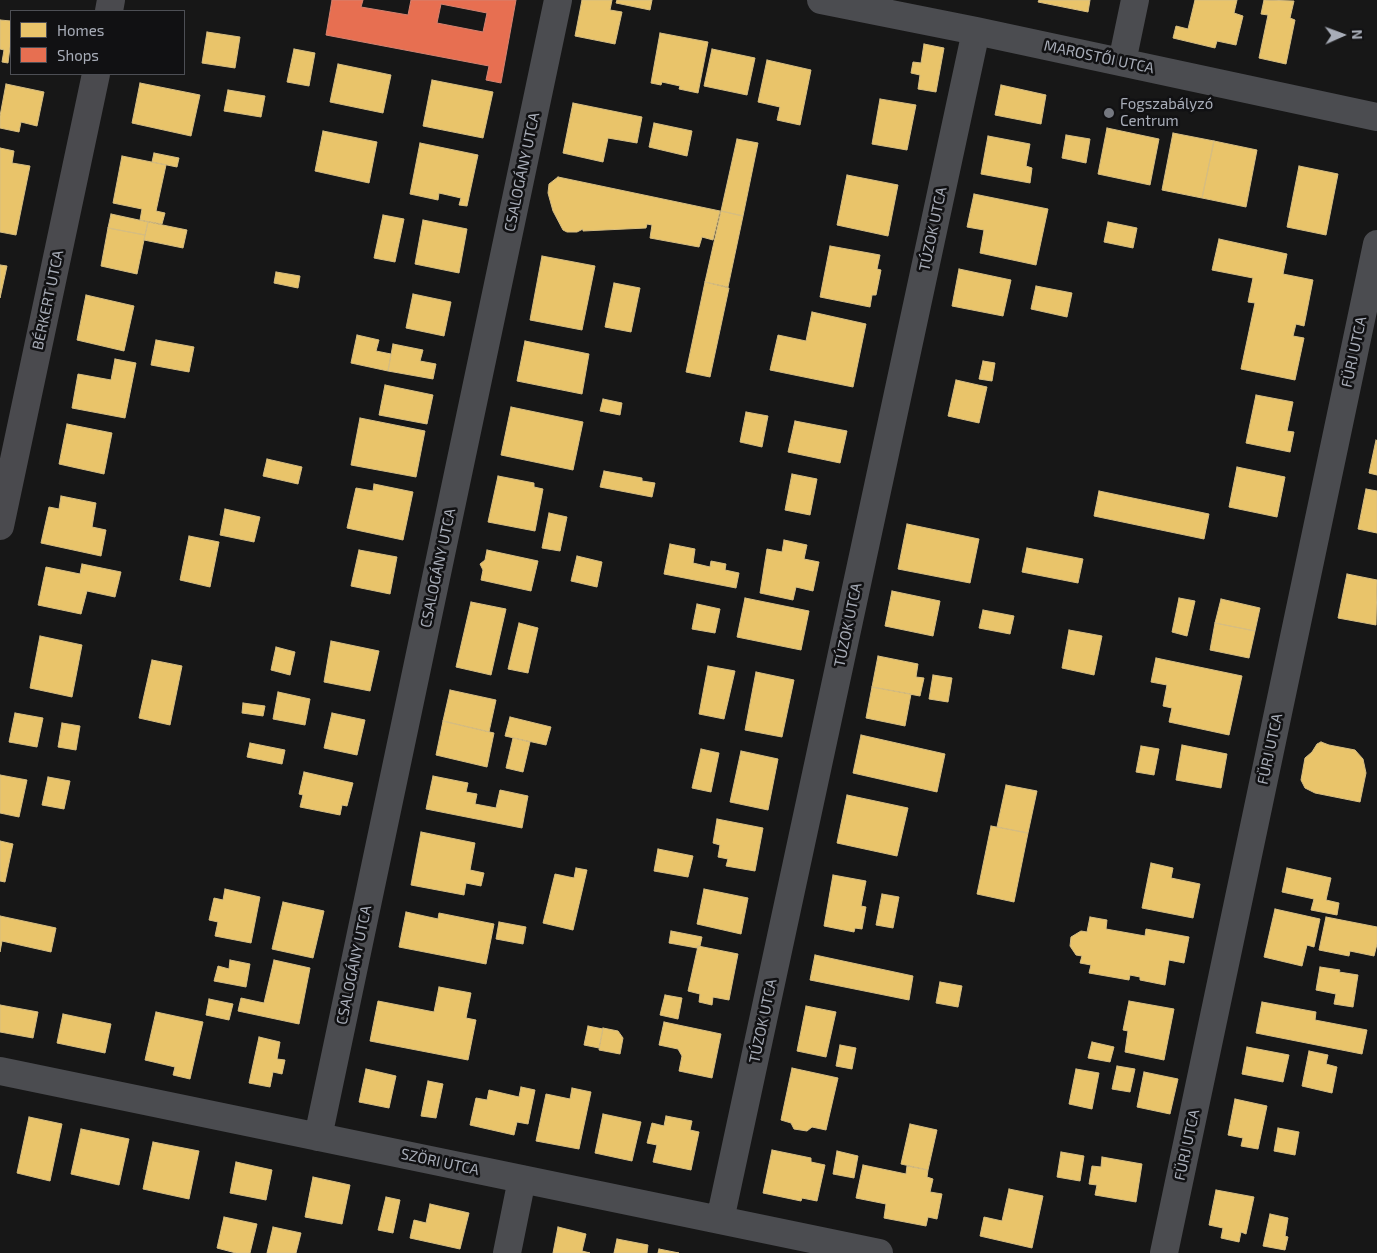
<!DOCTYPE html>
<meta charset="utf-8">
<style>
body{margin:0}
#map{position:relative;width:1377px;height:1253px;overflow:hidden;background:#171717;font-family:"Exo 2",sans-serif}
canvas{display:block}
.legend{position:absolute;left:10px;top:10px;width:175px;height:65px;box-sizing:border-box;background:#111113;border:1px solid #4d4f55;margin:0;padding:6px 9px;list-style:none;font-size:15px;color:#a8adb8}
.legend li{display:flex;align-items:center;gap:10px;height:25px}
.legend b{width:25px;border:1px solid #4d4f55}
.north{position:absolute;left:1317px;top:10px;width:50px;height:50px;-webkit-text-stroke:4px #111113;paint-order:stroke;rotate:88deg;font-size:14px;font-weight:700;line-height:20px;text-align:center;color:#a8adb8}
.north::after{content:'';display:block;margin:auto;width:18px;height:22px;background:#a8adb8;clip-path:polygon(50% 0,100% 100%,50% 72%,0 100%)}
</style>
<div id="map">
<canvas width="1377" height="1253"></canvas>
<ul class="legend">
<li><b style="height:14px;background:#e9c46a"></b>Homes</li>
<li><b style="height:14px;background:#e76f51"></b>Shops</li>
</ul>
<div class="north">N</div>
</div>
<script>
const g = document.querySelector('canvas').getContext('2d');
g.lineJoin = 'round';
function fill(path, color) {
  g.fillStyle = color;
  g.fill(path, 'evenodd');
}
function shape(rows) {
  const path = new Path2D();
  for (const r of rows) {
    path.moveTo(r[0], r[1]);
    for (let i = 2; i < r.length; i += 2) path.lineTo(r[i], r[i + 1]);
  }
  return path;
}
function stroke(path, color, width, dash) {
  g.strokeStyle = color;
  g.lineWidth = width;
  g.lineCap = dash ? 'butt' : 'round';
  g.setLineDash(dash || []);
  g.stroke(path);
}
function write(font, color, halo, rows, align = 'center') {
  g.font = font + ' "Exo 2",sans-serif';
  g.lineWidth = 5;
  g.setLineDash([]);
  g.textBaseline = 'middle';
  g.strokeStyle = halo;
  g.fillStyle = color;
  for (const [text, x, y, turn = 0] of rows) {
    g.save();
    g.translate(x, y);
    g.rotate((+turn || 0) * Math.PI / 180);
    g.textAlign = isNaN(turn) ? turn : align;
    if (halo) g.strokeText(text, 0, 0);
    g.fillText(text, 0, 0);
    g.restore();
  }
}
const homes = shape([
 [582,0,612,0,610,10,622,12,615,44,575,36,582,0],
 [617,0,652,0,650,10,616,3,617,0],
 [1039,0,1090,0,1088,12,1038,2,1039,0],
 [1195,0,1237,0,1234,13,1243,16,1236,45,1217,41,1215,48,1173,38,1176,26,1188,29,1195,0],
 [1264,0,1294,1,1290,18,1295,20,1286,64,1259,58,1268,15,1261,14,1264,0],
 [0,20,11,21,11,39,8,63,2,62,4,50,0,49,0,20],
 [207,32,240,37,235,68,202,63,207,32],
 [660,33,708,42,698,93,679,89,680,86,662,82,661,85,651,83,660,33],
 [924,44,944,48,936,92,918,89,920,75,911,73,913,62,921,63,924,44],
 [294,49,315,53,309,86,287,82,294,49],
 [712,49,755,58,747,95,704,86,712,49],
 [767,60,811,70,800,125,777,120,780,107,758,102,767,60],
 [338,64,391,75,383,113,330,102,338,64],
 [432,80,493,92,483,138,423,126,432,80],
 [140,83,200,95,191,136,132,123,140,83],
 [6,84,44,92,37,126,21,122,19,132,0,128,0,116,6,84],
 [1001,85,1046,95,1041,124,995,115,1001,85],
 [228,90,265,96,261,117,224,111,228,90],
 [880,99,916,105,907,150,872,144,880,99],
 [573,103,642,117,637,143,608,138,603,162,563,153,573,103],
 [654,123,692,131,687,156,649,147,654,123],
 [1107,128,1159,139,1150,185,1098,174,1107,128],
 [323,131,377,142,369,183,315,171,323,131],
 [1173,133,1214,141,1202,198,1162,190,1173,133],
 [1066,135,1090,139,1086,163,1062,158,1066,135],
 [988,136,1030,144,1026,166,1032,168,1030,183,981,174,988,136],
 [737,139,758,143,743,216,721,211,737,139],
 [1214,141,1257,150,1246,207,1202,198,1214,141],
 [420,143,478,155,467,206,459,205,461,198,439,193,438,200,410,194,420,143],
 [0,148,14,151,12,163,30,166,16,235,0,232,0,148],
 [154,153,179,158,177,167,152,162,154,153],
 [122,156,166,165,156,211,165,213,162,224,140,220,142,209,113,203,122,156],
 [1299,166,1338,174,1326,235,1287,227,1299,166],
 [847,175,898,185,888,236,837,225,847,175],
 [558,177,720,211,713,240,702,237,699,247,650,238,652,225,647,224,646,228,583,231,583,229,577,232,567,232,563,230,553,211,548,193,549,184,558,177],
 [974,194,1048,209,1036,265,980,253,984,230,967,227,974,194],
 [721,211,743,216,728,287,705,282,721,211],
 [111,214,148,222,145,235,108,228,111,214],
 [383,215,404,219,395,262,374,258,383,215],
 [423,220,467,229,459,273,415,264,423,220],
 [148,222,187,230,183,248,144,240,148,222],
 [1108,222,1137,228,1133,248,1104,242,1108,222],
 [108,228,145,235,137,274,101,266,108,228],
 [1219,239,1287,254,1283,274,1313,280,1304,326,1296,324,1293,336,1304,338,1295,380,1241,369,1255,303,1248,302,1253,278,1212,270,1219,239],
 [830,246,880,255,877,269,881,270,876,295,872,295,870,307,820,297,830,246],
 [542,256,595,266,582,330,530,320,542,256],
 [0,265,7,266,0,298,0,265],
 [959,269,1011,280,1003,316,952,306,959,269],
 [276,272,300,276,298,288,274,283,276,272],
 [705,282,729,288,710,377,686,372,705,282],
 [614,283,640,288,631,332,605,327,614,283],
 [1036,286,1072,293,1067,317,1031,309,1036,286],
 [413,294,451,302,444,336,406,328,413,294],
 [86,295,134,306,124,351,77,340,86,295],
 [812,312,866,324,853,387,770,370,778,335,806,341,812,312],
 [357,335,379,340,376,351,391,354,388,371,351,363,357,335],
 [156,340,194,347,189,372,151,365,156,340],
 [525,341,589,354,582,394,517,381,525,341],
 [393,344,423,350,420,361,436,364,433,379,388,371,393,344],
 [115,359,136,363,125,418,72,408,78,374,111,380,115,359],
 [983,361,995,363,992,381,979,379,983,361],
 [956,380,987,387,979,423,948,416,956,380],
 [385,385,433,395,427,424,379,415,385,385],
 [1256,395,1293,402,1287,431,1294,432,1290,452,1246,443,1256,395],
 [603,399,622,403,620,415,600,411,603,399],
 [511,407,583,422,573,470,501,455,511,407],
 [746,412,768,416,762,447,740,442,746,412],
 [360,418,425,431,416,477,351,465,360,418],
 [795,421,847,431,840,463,788,452,795,421],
 [67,424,112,433,104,474,59,464,67,424],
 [1376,440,1377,441,1377,475,1369,473,1376,440],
 [267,459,302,467,298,484,263,476,267,459],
 [1237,467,1285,477,1277,517,1229,507,1237,467],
 [604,471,642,478,642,481,655,483,652,497,600,487,604,471],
 [792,474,817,479,810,515,785,510,792,474],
 [498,476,534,483,534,487,543,489,535,531,488,522,498,476],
 [374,484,413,492,403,540,347,528,356,488,373,491,374,484],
 [1366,489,1377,491,1377,533,1358,529,1366,489],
 [1099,491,1209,514,1204,539,1094,516,1099,491],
 [61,496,96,503,92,527,106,530,101,556,41,543,49,507,59,509,61,496],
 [225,509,260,517,254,542,220,535,225,509],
 [549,513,567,517,560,551,542,548,549,513],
 [907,524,979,539,970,583,898,569,907,524],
 [189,536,219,542,210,587,180,580,189,536],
 [784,540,807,545,804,559,819,562,813,591,796,587,793,600,760,593,767,549,782,552,784,540],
 [670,544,695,549,693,563,710,567,711,561,726,564,725,570,739,573,736,588,664,574,670,544],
 [1027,548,1083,559,1078,583,1022,572,1027,548],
 [359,550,397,557,390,594,351,586,359,550],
 [487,550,538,561,531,591,481,580,483,570,480,564,485,560,487,550],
 [577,556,602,562,597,587,571,581,577,556],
 [82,564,121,572,115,597,87,591,81,614,38,605,46,567,80,574,82,564],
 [1347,574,1377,580,1376,625,1338,618,1347,574],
 [892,591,940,601,933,636,885,626,892,591],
 [745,598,809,611,801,650,737,637,745,598],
 [1179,598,1195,601,1187,636,1172,632,1179,598],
 [1221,599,1260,608,1255,631,1215,623,1221,599],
 [471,602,506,609,491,675,456,667,471,602],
 [697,604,720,609,715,633,692,629,697,604],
 [983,610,1014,616,1010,634,979,628,983,610],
 [519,623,538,628,528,673,508,669,519,623],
 [1215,623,1255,631,1249,658,1210,650,1215,623],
 [1069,630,1102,636,1094,675,1062,668,1069,630],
 [40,636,82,645,72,697,30,688,40,636],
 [331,641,379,651,370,691,324,682,331,641],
 [276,647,295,652,290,675,271,670,276,647],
 [878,656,918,664,916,677,924,678,920,696,872,687,878,656],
 [1156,658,1242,676,1229,735,1169,722,1172,708,1163,706,1167,685,1151,682,1156,658],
 [152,660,182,666,170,725,139,718,152,660],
 [708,666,735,671,724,719,699,714,708,666],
 [756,672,794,680,782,737,745,730,756,672],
 [933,675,952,678,948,702,929,699,933,675],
 [872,687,911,694,905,726,866,718,872,687],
 [450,690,496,700,489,732,443,721,450,690],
 [278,692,310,699,305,725,273,719,278,692],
 [243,703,265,706,263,716,242,713,243,703],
 [15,713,43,718,37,747,9,742,15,713],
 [332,713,365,720,357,755,324,748,332,713],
 [510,717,551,727,546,745,505,736,510,717],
 [443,721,494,733,487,767,436,755,443,721],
 [62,723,80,726,76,750,58,747,62,723],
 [861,735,945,754,937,792,853,773,861,735],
 [513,738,530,742,523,772,506,768,513,738],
 [1321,742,1329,745,1355,750,1363,759,1366,773,1360,802,1315,793,1305,788,1301,780,1305,758,1312,752,1317,744,1321,742],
 [250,743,285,750,282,764,247,757,250,743],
 [1182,745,1227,754,1221,788,1176,780,1182,745],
 [1141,746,1159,749,1154,775,1136,772,1141,746],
 [701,749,719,753,711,792,692,788,701,749],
 [741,751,778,759,768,810,730,802,741,751],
 [304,772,353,783,347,806,342,805,340,815,300,807,303,795,299,794,304,772],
 [0,775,27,780,19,817,0,813,0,775],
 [433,776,468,783,466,792,477,794,475,804,496,808,500,790,528,796,522,828,426,809,433,776],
 [48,777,70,781,64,809,42,805,48,777],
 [1006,785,1037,791,1028,833,997,827,1006,785],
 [847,795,908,808,897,856,837,843,847,795],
 [717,819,763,828,755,871,726,866,728,859,718,857,720,845,713,843,717,819],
 [991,826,1028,833,1014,902,977,894,991,826],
 [421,832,475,843,470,870,484,873,481,886,466,883,464,895,411,885,421,832],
 [0,841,13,844,5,882,0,881,0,841],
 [658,849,693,856,688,877,654,871,658,849],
 [1151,863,1173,868,1171,878,1200,884,1193,918,1142,908,1151,863],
 [576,868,587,870,573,930,543,923,555,874,574,878,576,868],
 [1287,868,1331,878,1326,900,1339,903,1337,915,1311,910,1314,899,1282,892,1287,868],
 [833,875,866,881,861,906,866,907,862,929,855,928,854,932,824,926,833,875],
 [225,889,260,897,251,943,215,936,218,922,209,920,214,898,223,900,225,889],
 [704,889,748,898,741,934,697,924,704,889],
 [882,894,899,897,893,928,876,925,882,894],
 [283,902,324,911,313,958,272,949,283,902],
 [1275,909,1320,919,1314,947,1307,945,1302,966,1264,957,1275,909],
 [406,912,438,919,439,913,494,924,486,964,399,947,406,912],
 [0,916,56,928,51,952,2,941,0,952,0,916],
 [1090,917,1107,920,1106,929,1145,936,1146,929,1189,937,1184,963,1169,960,1165,985,1140,980,1140,977,1130,975,1129,980,1089,973,1091,965,1080,963,1082,956,1076,955,1070,946,1071,937,1081,931,1087,932,1090,917],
 [1326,917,1377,927,1377,944,1374,956,1350,951,1349,956,1319,950,1326,917],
 [499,922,526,927,523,944,496,939,499,922],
 [671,931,702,937,700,946,698,946,697,948,669,943,671,931],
 [698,946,738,954,729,1000,713,997,712,1005,699,1002,700,994,688,991,698,946],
 [815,955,913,976,909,1000,810,980,815,955],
 [230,960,250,964,246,987,214,981,218,966,229,969,230,960],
 [274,960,310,968,299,1024,238,1011,241,998,264,1003,274,960],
 [1320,967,1340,970,1339,972,1358,975,1353,1007,1334,1004,1336,994,1316,990,1320,967],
 [940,982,962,986,958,1007,936,1003,940,982],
 [439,987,471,993,466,1018,476,1020,468,1060,370,1041,378,1001,434,1012,439,987],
 [665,995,682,998,678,1019,660,1015,665,995],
 [209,999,233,1004,229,1020,206,1015,209,999],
 [1129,1001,1174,1009,1164,1060,1125,1052,1128,1031,1123,1030,1129,1001],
 [1262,1002,1316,1012,1315,1020,1367,1030,1362,1054,1256,1033,1262,1002],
 [0,1005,38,1012,33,1038,0,1032,0,1005],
 [806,1006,836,1012,826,1057,797,1051,806,1006],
 [156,1012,203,1022,190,1079,173,1075,175,1067,145,1060,156,1012],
 [63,1014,111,1024,105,1053,57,1043,63,1014],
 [664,1022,721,1034,712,1078,679,1071,682,1056,678,1049,659,1045,664,1022],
 [588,1026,603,1029,599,1048,584,1045,588,1026],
 [603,1028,618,1031,623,1038,620,1054,599,1050,603,1028],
 [259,1037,280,1042,277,1059,285,1060,282,1074,273,1072,270,1087,249,1083,259,1037],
 [1092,1042,1114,1047,1110,1062,1088,1058,1092,1042],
 [840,1045,856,1048,852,1069,836,1066,840,1045],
 [1247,1047,1289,1055,1283,1082,1242,1074,1247,1047],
 [1309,1051,1328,1055,1326,1064,1337,1067,1332,1093,1302,1086,1309,1051],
 [1117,1066,1135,1069,1130,1092,1112,1089,1117,1066],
 [792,1068,838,1078,826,1130,812,1127,807,1131,794,1129,791,1123,781,1120,792,1068],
 [366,1069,396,1076,389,1108,359,1102,366,1069],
 [1076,1069,1099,1073,1092,1109,1069,1104,1076,1069],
 [1144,1072,1178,1079,1170,1114,1137,1107,1144,1072],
 [428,1081,443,1084,436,1118,421,1116,428,1081],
 [521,1087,535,1090,528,1124,517,1122,514,1135,470,1125,476,1098,487,1100,489,1090,519,1097,521,1087],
 [572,1088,591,1092,579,1149,536,1141,546,1094,570,1099,572,1088],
 [1235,1099,1267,1106,1258,1149,1241,1146,1243,1138,1228,1135,1235,1099],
 [603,1114,641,1122,632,1161,595,1153,603,1114],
 [666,1116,692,1121,690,1130,699,1132,691,1170,653,1162,657,1145,647,1143,652,1123,664,1126,666,1116],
 [29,1117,62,1124,50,1181,17,1173,29,1117],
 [910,1124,937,1130,928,1170,901,1164,910,1124],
 [1278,1128,1299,1132,1295,1155,1274,1151,1278,1128],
 [81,1129,129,1139,119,1185,71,1174,81,1129],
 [153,1142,199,1151,189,1199,143,1189,153,1142],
 [772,1150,811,1158,811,1162,825,1165,817,1201,802,1198,801,1201,763,1193,772,1150],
 [837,1151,858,1156,854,1178,833,1174,837,1151],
 [1061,1152,1084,1156,1080,1181,1057,1177,1061,1152],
 [1102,1157,1142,1164,1136,1202,1095,1195,1097,1185,1089,1184,1092,1166,1101,1167,1102,1157],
 [236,1162,272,1170,266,1200,230,1193,236,1162],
 [863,1165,906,1174,907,1166,928,1170,927,1177,933,1179,930,1192,942,1194,937,1219,928,1217,926,1226,884,1218,886,1204,856,1198,863,1165],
 [313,1177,350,1185,342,1224,305,1217,313,1177],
 [1009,1189,1043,1196,1032,1248,980,1236,984,1217,1002,1221,1009,1189],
 [1216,1190,1254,1197,1246,1234,1241,1232,1239,1242,1221,1238,1223,1228,1209,1225,1216,1190],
 [386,1197,400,1200,393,1233,378,1230,386,1197],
 [430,1204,469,1213,460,1249,410,1238,414,1220,426,1223,430,1204],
 [1270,1214,1288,1218,1285,1236,1288,1237,1285,1250,1263,1246,1270,1214],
 [224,1217,257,1224,250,1253,236,1253,217,1248,224,1217],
 [273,1227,301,1233,296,1253,267,1253,273,1227],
 [558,1227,586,1234,582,1251,590,1253,553,1253,558,1227],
 [617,1239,648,1245,647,1253,614,1253,617,1239],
 [659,1249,679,1253,658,1253,659,1249]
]);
fill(homes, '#e9c46a');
stroke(homes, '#d6bd81', 1);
const shops = shape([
 [332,0,363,0,361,7,408,15,411,0,516,0,501,83,486,80,489,66,326,35,332,0],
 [441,4,487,13,483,32,437,23,441,4]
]);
fill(shops, '#e76f51');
stroke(shops, '#d48270', 1);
stroke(shape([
 [821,0,976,31,1377,117],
 [1122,62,1135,0],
 [0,1071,879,1253],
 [318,1137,558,0],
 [720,1220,976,31],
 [507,1253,522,1179],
 [1164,1253,1377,244]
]), '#4b4c50', 28);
stroke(shape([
 [109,11,111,0],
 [0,526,96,74]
]), '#4a4a4e', 28);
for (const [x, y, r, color] of [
 [1109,113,6,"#757880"]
]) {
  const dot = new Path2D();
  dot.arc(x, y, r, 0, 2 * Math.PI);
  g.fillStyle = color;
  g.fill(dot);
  stroke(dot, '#111113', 2);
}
write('15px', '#a8adb8', '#111113', [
 ["MAROSTŐI UTCA",1099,57,12],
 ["CSALOGÁNY UTCA",522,172,-78],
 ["TÚZOK UTCA",933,229,-78],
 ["BÉRKERT UTCA",48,300,-78],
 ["FÜRJ UTCA",1354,352,-78],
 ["CSALOGÁNY UTCA",438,568,-78],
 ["TÚZOK UTCA",848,625,-78],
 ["FÜRJ UTCA",1270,749,-78],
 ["CSALOGÁNY UTCA",354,965,-78],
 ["TÚZOK UTCA",763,1021,-78],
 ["FÜRJ UTCA",1187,1145,-78],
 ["SZÖRI UTCA",440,1162,12]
]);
write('15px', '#a8adb8', '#111113', [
 ["Fogszabályzó",1120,104],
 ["Centrum",1120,121]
], 'left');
</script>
